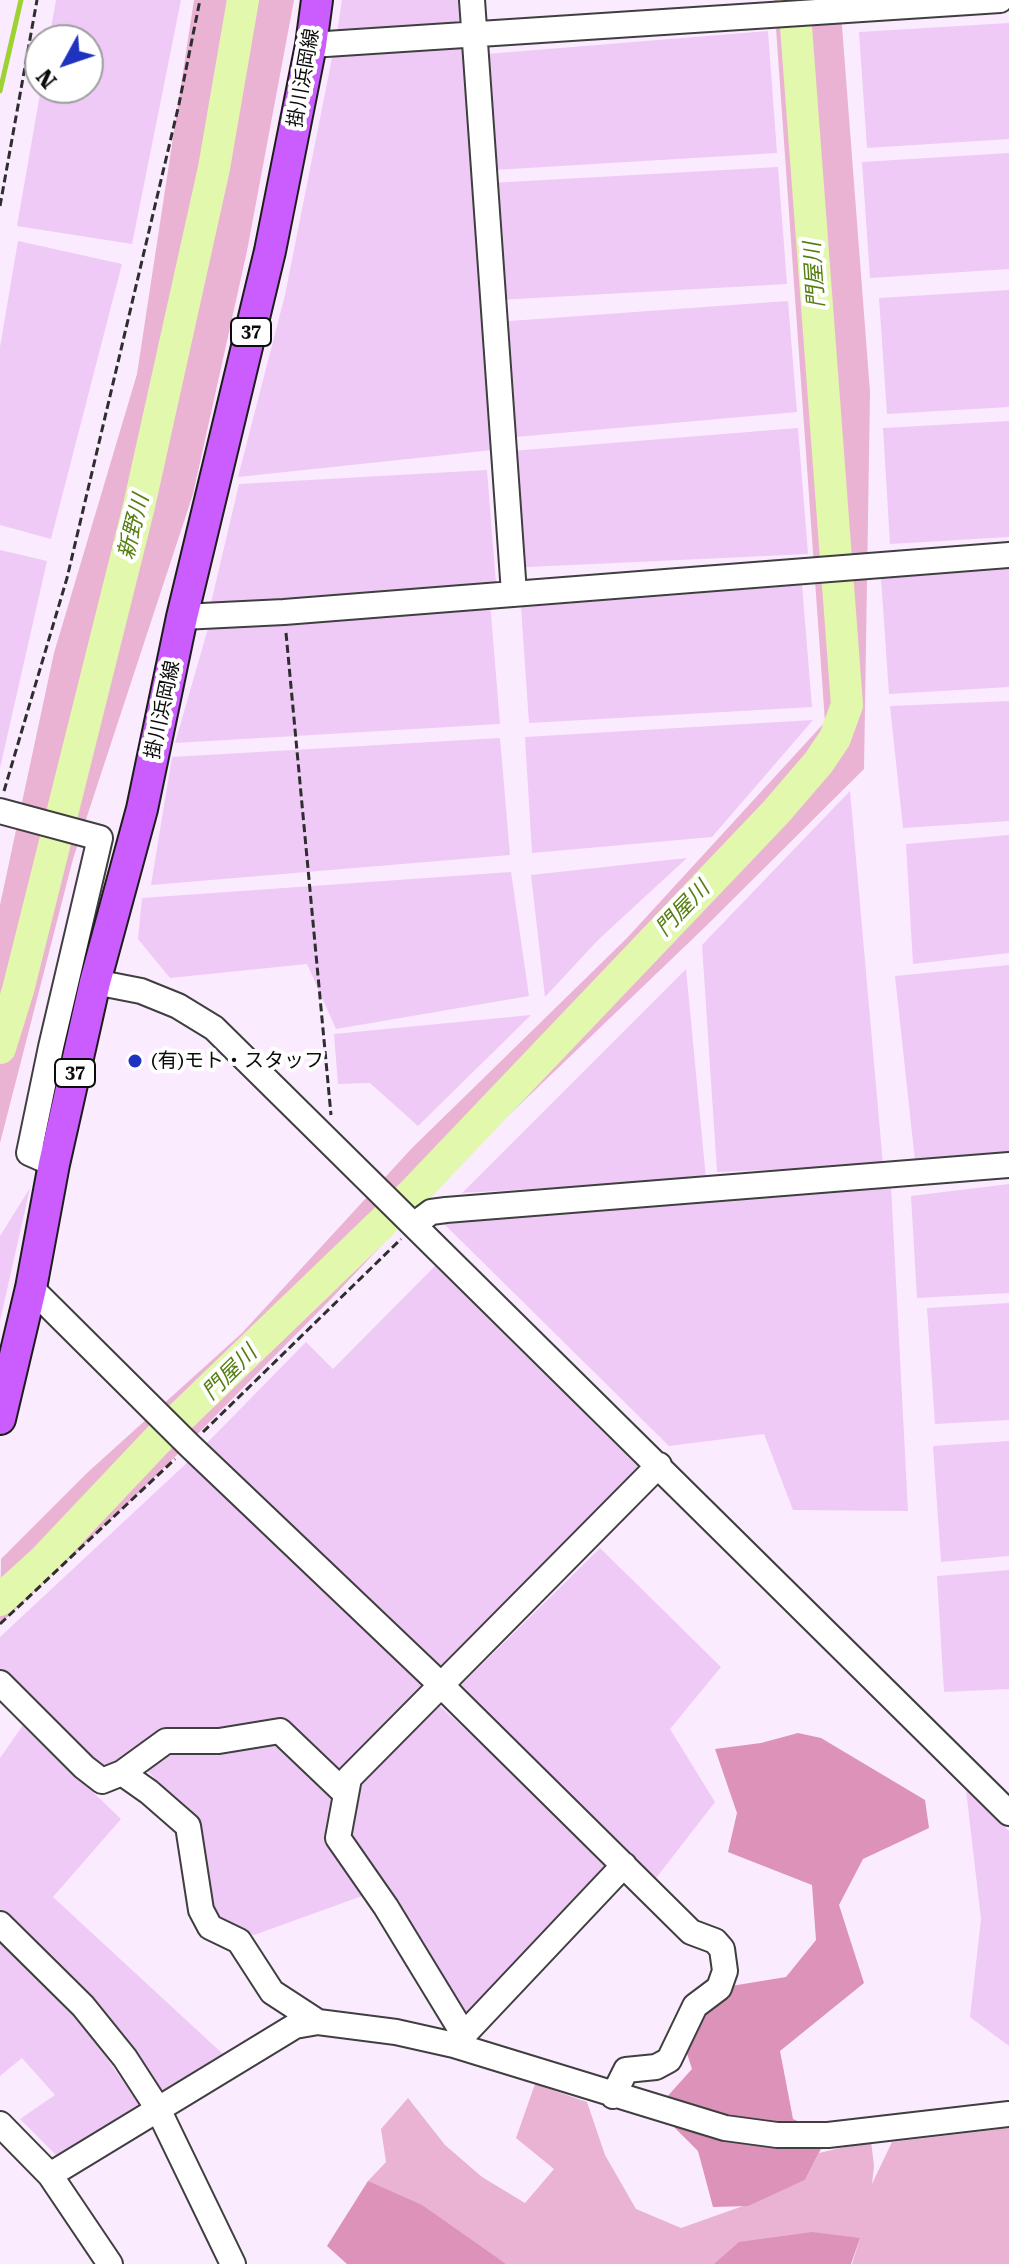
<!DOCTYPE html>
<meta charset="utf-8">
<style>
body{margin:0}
#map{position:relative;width:1009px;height:2264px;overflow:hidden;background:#faebff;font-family:"Roboto Serif",serif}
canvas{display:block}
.north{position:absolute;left:24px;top:24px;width:80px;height:80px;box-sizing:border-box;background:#fff;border:2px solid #9e9e9e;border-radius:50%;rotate:230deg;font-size:22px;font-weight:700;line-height:32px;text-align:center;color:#0c0c0c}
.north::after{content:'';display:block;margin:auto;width:28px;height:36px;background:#1f33c1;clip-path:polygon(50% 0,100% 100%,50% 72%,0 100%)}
</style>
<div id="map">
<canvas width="1009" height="2264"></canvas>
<div class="north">N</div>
</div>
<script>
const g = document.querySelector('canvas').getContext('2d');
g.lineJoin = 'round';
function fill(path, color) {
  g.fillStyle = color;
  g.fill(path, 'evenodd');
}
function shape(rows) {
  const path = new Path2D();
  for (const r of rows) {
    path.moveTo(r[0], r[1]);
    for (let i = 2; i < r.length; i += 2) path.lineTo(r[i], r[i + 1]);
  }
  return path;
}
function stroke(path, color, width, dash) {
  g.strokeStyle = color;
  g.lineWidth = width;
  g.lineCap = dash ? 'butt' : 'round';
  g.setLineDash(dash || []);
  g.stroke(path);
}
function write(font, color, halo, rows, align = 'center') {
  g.font = font + ' "Roboto Serif","Noto Sans JP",serif';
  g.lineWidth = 8;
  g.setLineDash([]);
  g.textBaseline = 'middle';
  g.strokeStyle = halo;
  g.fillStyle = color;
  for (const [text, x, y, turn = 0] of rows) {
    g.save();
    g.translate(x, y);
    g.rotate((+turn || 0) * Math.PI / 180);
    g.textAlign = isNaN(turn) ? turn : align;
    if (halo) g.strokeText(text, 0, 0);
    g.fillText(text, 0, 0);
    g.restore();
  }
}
fill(shape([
 [56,0,181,0,132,244,17,226,41,88,88,88,88,40,49,40],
 [342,0,463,0,465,26,337,33],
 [1009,23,1009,139,867,148,859,32],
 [768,31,777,153,494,170,487,54],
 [466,44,493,450,238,477,285,295,333,53],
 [1009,153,1009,269,870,278,862,162],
 [778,167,787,284,498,300,490,183],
 [18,241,122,264,51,539,0,525,0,347],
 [1009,290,1009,407,887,414,879,298],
 [788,301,797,412,504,438,496,322],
 [1009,421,1009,537,890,544,883,428],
 [798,428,808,554,507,568,500,452],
 [487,470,497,596,210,607,239,484],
 [0,550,47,561,0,768],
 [1009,568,1009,687,889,694,881,578],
 [802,585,812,707,529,723,521,607],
 [490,602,500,724,175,743,209,625],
 [1009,701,1009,821,903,828,890,706],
 [813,720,712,837,532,853,525,737],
 [500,738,510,855,151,885,172,757],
 [850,791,883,1165,717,1172,702,945],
 [1009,835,1009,953,913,964,906,844],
 [687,858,598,940,545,997,531,875],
 [511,872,529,996,336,1029,307,964,170,978,138,939,142,898],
 [1009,965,1009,1155,915,1161,895,976],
 [686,969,706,1179,462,1193],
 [531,1015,418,1126,370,1083,338,1084,334,1034],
 [1009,1184,1009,1293,917,1298,911,1196],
 [891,1186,908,1511,793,1510,764,1434,669,1446,438,1218],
 [30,1188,0,1321,0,1236],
 [435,1266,639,1468,435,1673,205,1445,306,1342,333,1369],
 [1009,1303,1009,1420,935,1424,927,1308],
 [1009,1441,1009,1556,941,1562,933,1446],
 [191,1459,427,1685,340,1774,284,1722,252,1723,163,1737,96,1770,0,1672,0,1637],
 [600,1548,721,1667,670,1729,715,1802,653,1882,457,1689],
 [1009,1570,1009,1689,944,1692,937,1576],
 [440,1706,613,1865,467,2017,346,1833,360,1784],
 [23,1725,121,1819,53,1897,224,2055,161,2095,0,1913,0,1758],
 [276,1744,333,1796,324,1841,365,1895,254,1935,213,1915,201,1828,143,1766,175,1750],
 [966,1790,1009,1831,1009,2046,970,2017,981,1919],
 [0,1940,82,2022,142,2109,59,2158,20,2119,55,2095,22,2058,0,2076]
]), '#efcaf6');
fill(shape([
 [194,0,294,0,247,251,193,494,73,859,0,1143,0,905,54,653,137,374],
 [774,0,840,0,870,392,864,769,705,927,460,1162,331,1299,143,1489,0,1624,1,1559,87,1473,242,1333,412,1148,627,938,825,722],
 [535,2084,587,2102,605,2155,636,2209,681,2228,760,2200,805,2180,819,2153,871,2141,874,2166,872,2184,892,2142,1009,2128,1009,2264,852,2264,860,2238,719,2264,506,2264,368,2181,386,2162,381,2129,408,2098,445,2145,482,2177,525,2203,554,2169,516,2138]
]), '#eab3d4');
fill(shape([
 [798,1733,821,1738,925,1800,929,1828,863,1859,839,1905,864,1983,780,2051,793,2119,828,2135,805,2180,748,2206,713,2207,698,2151,656,2109,692,2069,681,2035,719,1988,786,1977,816,1940,812,1885,728,1852,737,1813,715,1749,761,1743],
 [368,2181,422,2205,506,2264,347,2264,327,2246],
 [812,2232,860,2238,851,2264,714,2264,739,2242]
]), '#dc92b9');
stroke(shape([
 [0,91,21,0]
]), '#9ed232', 5);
stroke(shape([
 [0,1048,18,990,139,506,214,168,243,0],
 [0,1600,44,1560,166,1431,413,1193,776,812,819,762,835,738,847,705,794,0]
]), '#e2f8ad', 32);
const minor = shape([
 [472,0,514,593],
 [311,45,1000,0],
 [182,617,284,612,1009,555],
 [0,811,100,838,51,1047,29,1153,54,1164],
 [95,982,141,991,178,1006,214,1028,1009,1813],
 [415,1224,431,1212,446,1210,1009,1165],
 [31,1288,189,1445,440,1684,691,1932,715,1941,722,1949,725,1971,719,1988,695,2006,669,2060,656,2067,626,2070,613,2096],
 [0,1683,84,1767,102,1781,122,1773,166,1741,219,1741,280,1731,346,1794],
 [122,1773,149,1792,188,1826,201,1910,210,1927,239,1941,272,1992,318,2022],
 [0,1924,83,2006,125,2058,158,2109,233,2264],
 [464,2035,386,1907,338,1838,349,1778,659,1465],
 [455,2044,624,1865],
 [0,2124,50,2175,110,2264],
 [50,2175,295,2026,318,2022,396,2032,454,2045,725,2128,777,2135,828,2135,1009,2114]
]);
const major = shape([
 [0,1419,31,1288,54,1164,95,982,142,809,182,617,270,251,311,45,317,0]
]);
stroke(minor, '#3f3f3f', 28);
stroke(major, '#1d1d1d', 34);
stroke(shape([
 [0,206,37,0],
 [286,633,331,1115],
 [4,791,67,578,179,104,200,0],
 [203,1432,401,1239],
 [0,1624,175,1459]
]), '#2e2e2e', 3, [8, 4]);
stroke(minor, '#fff', 24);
stroke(major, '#cb5cfe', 30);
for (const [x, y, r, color] of [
 [135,1061,8,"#1f33c1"]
]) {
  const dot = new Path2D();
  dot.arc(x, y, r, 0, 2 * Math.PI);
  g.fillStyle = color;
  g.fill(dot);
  stroke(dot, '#fff', 3);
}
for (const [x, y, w] of [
 [251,332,40],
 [75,1073,40]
]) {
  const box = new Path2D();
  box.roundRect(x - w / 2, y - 14, w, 28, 6);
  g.fillStyle = '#fff';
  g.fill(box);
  stroke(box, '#0c0c0c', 2);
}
write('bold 18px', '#0c0c0c', null, [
 ["37",251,332],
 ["37",75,1073]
]);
write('20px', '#0c0c0c', '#fff', [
 ["掛川浜岡線",304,78,-80],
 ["掛川浜岡線",163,710,-78]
]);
write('20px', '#0c0c0c', '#fff', [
 ["(有)モト・スタッフ",151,1061]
], 'left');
write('italic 22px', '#567e11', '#fff', [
 ["門屋川",815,275,-94],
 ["新野川",134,527,-76],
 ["門屋川",683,909,-46],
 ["門屋川",230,1373,-45]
]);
</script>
